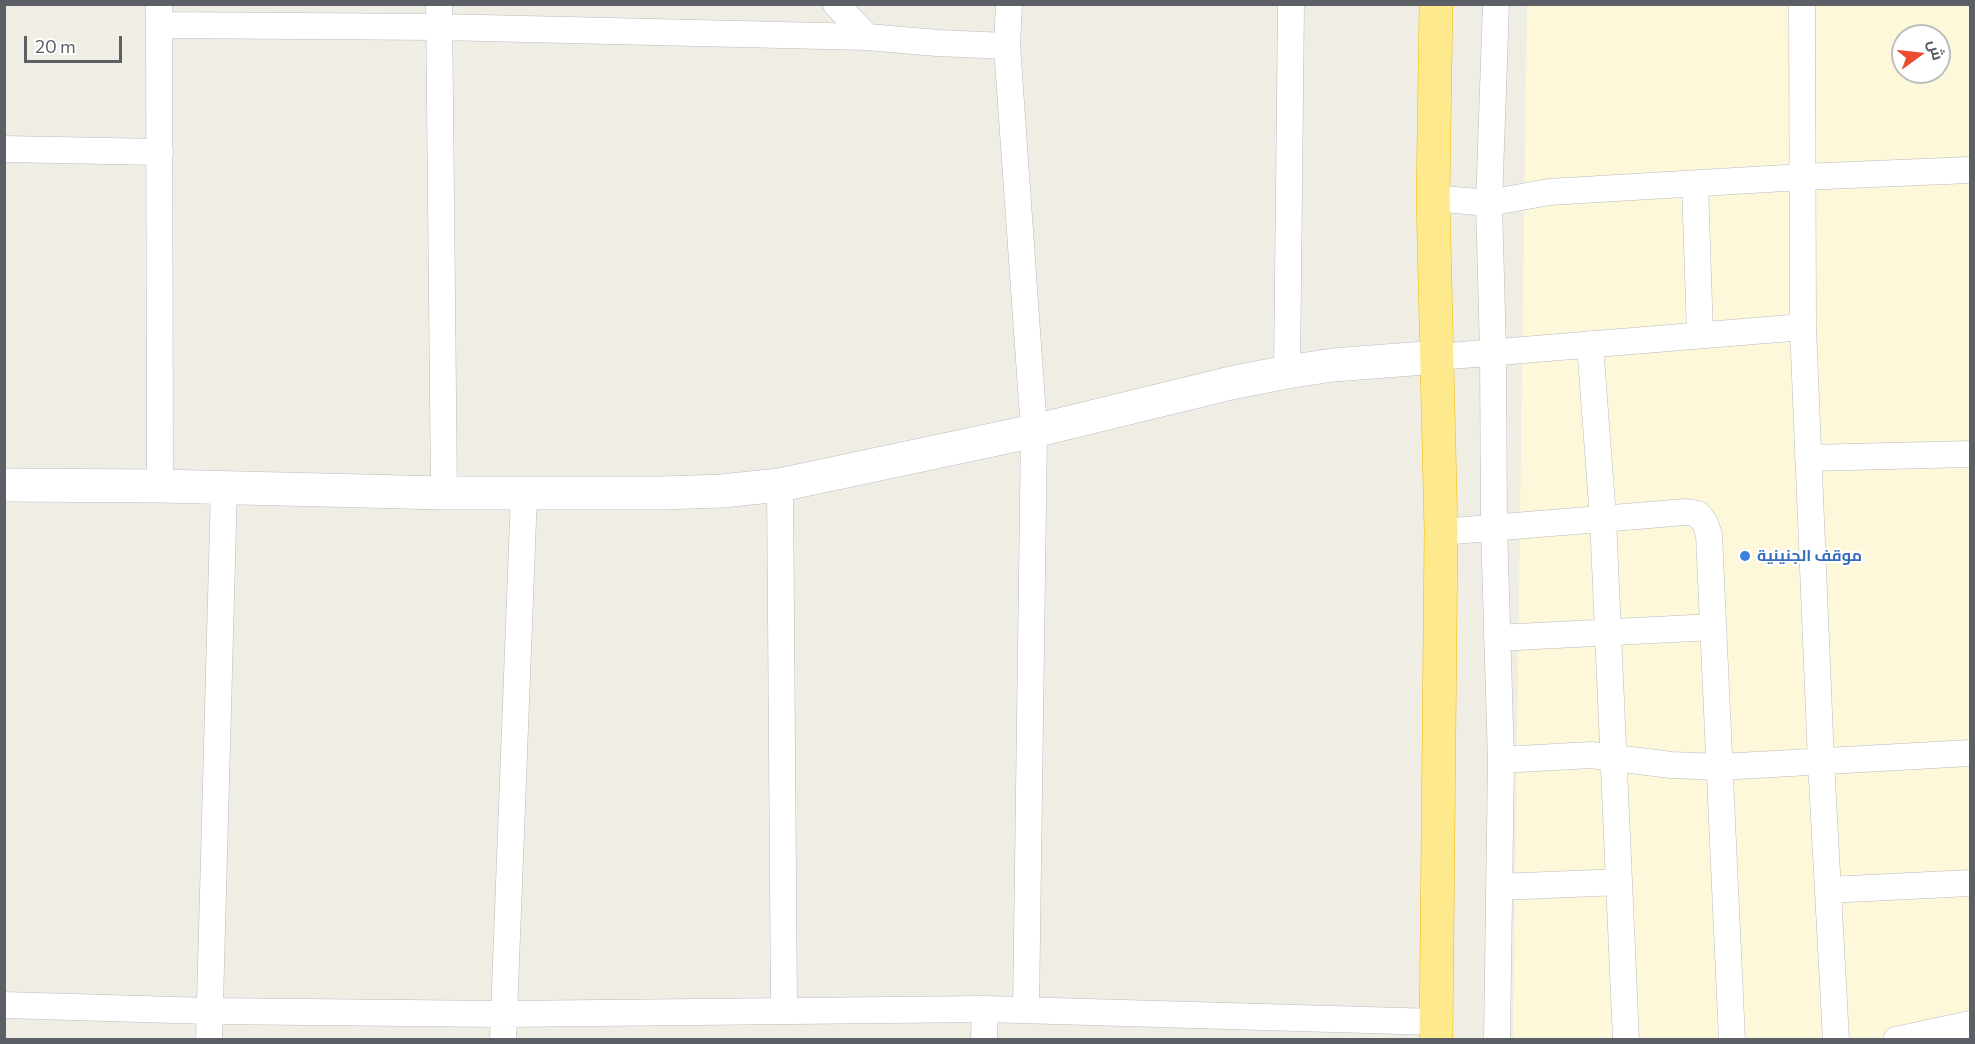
<!DOCTYPE html>
<meta charset="utf-8">
<style>
body{margin:0}
#map{position:relative;width:1975px;height:1044px;overflow:hidden;background:#efede4;font-family:Commissioner,Cairo,sans-serif}
canvas{display:block}
.frame{position:absolute;inset:0;border:6px solid #5c5f65;pointer-events:none}
.north{position:absolute;left:1891px;top:24px;width:60px;height:60px;box-sizing:border-box;background:#fff;border:2px solid #bebfc1;border-radius:50%;rotate:75deg;font-size:16px;font-weight:700;line-height:24px;text-align:center;color:#5c5f65}
.north::after{content:'';display:block;margin:auto;width:21px;height:27px;background:#eb4b2e;clip-path:polygon(50% 0,100% 100%,50% 72%,0 100%)}
.scale{position:absolute;left:24px;top:36px;width:98px;height:27px;box-sizing:border-box;border:3px solid #5c5f65;border-top:0;padding-left:8px;font-size:18px;line-height:21px;white-space:nowrap;color:#5c5f65;-webkit-text-stroke:4px #fff;paint-order:stroke}
</style>
<div id="map">
<canvas width="1975" height="1044"></canvas>
<div class="frame"></div>
<div class="north">ش</div>
<div class="scale">20 m</div>
</div>
<script>
const g = document.querySelector('canvas').getContext('2d');
g.lineJoin = 'round';
function fill(path, color) {
  g.fillStyle = color;
  g.fill(path, 'evenodd');
}
function shape(rows) {
  const path = new Path2D();
  for (const r of rows) {
    path.moveTo(r[0], r[1]);
    for (let i = 2; i < r.length; i += 2) path.lineTo(r[i], r[i + 1]);
  }
  return path;
}
function stroke(path, color, width, dash) {
  g.strokeStyle = color;
  g.lineWidth = width;
  g.lineCap = dash ? 'butt' : 'round';
  g.setLineDash(dash || []);
  g.stroke(path);
}
function write(font, color, halo, rows, align = 'center') {
  g.font = font + ' Commissioner,Cairo,sans-serif';
  g.lineWidth = 4.5;
  g.setLineDash([]);
  g.textBaseline = 'middle';
  g.strokeStyle = halo;
  g.fillStyle = color;
  for (const [text, x, y, turn = 0] of rows) {
    g.save();
    g.translate(x, y);
    g.rotate((+turn || 0) * Math.PI / 180);
    g.textAlign = isNaN(turn) ? turn : align;
    if (halo) g.strokeText(text, 0, 0);
    g.fillText(text, 0, 0);
    g.restore();
  }
}
fill(shape([
 [1527,5,1970,5,1970,1039,1513,1039],
 [1903,36,1939,36,1939,72,1903,72]
]), '#fef8da');
const street = shape([
 [159,4,160,486],
 [439,4,444,493],
 [836,4,867,37],
 [1009,4,1007,46,1034,431,1026,1010],
 [1496,4,1489,203,1493,352,1494,527,1501,760,1497,1040],
 [1802,4,1803,327,1821,761,1836,1040],
 [159,25,439,27,867,37,937,43,1007,46],
 [4,149,160,152],
 [1695,184,1700,335],
 [1433,198,1489,203,1549,192,1802,177,1970,170],
 [1590,344,1603,519,1626,1040],
 [1438,357,1803,327],
 [1287,372,1291,4],
 [1808,458,1970,454],
 [780,485,784,1011],
 [1441,532,1686,512,1698,514,1705,523,1709,535,1732,1040],
 [1497,638,1713,627],
 [1501,760,1591,755,1671,765,1720,767,1970,753],
 [1499,887,1619,882],
 [1828,890,1970,883],
 [4,1005,209,1011,503,1014,985,1009,1436,1022],
 [209,1040,224,488],
 [503,1040,524,494],
 [984,1040,985,1009],
 [1896,1040,1970,1024]
]);
const secondary = shape([
 [4,485,160,486,444,493,662,493,722,491,780,485,1034,431,1231,383,1287,372,1333,365,1438,357]
]);
const highway = shape([
 [1436,1040,1441,532,1433,198,1436,4]
]);
stroke(street, '#b9bbc0', 27);
stroke(secondary, '#babcc2', 34);
stroke(highway, '#f3ba00', 34);
stroke(street, '#fff', 26);
stroke(secondary, '#fff', 33);
stroke(highway, '#feea8c', 33);
for (const [x, y, r, color] of [
 [1745,556,6,"#3f7fe0"]
]) {
  const dot = new Path2D();
  dot.arc(x, y, r, 0, 2 * Math.PI);
  g.fillStyle = color;
  g.fill(dot);
  stroke(dot, '#fff', 2);
}
write('bold 16px', '#366cbe', '#fff', [
 ["موقف الجنينية",1757,556]
], 'left');
</script>
